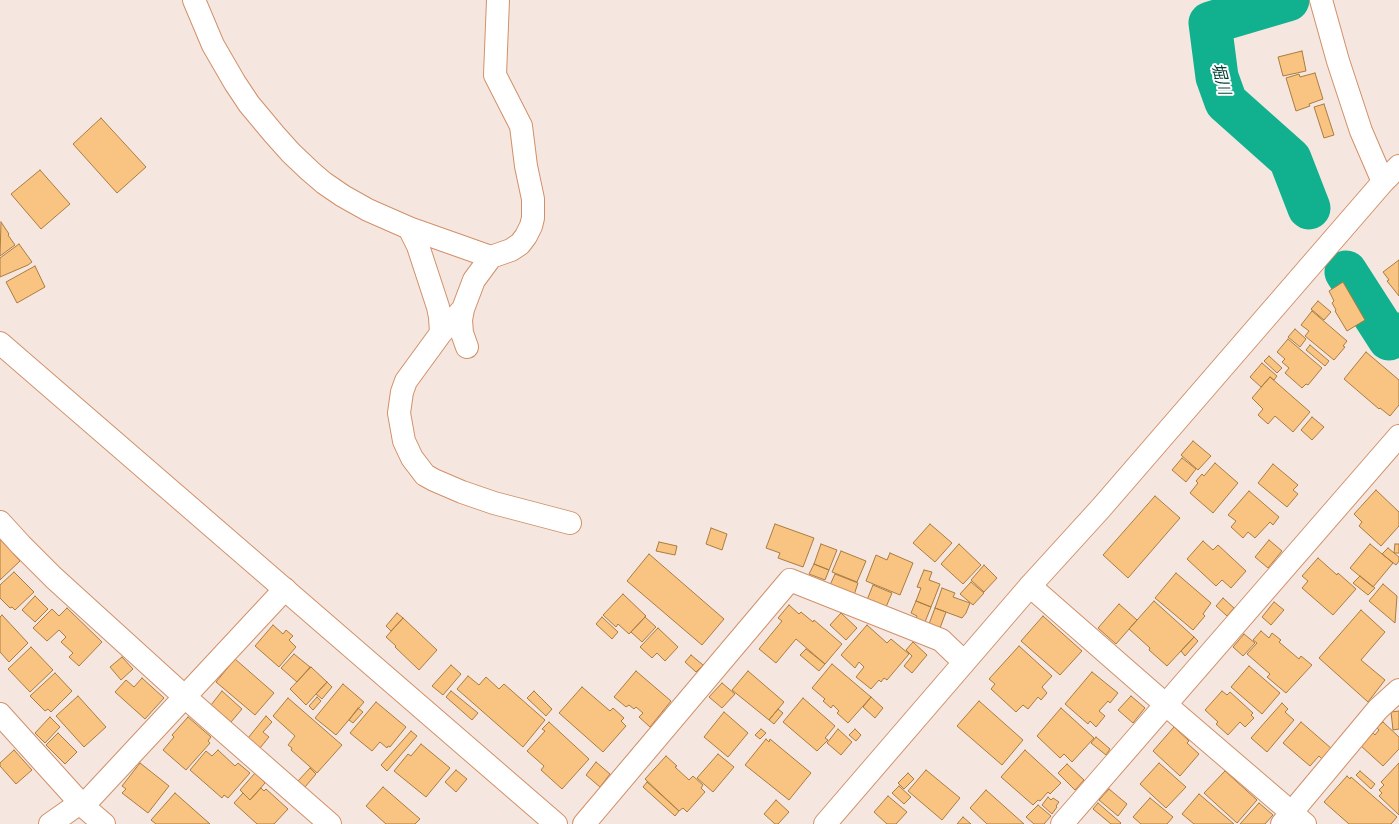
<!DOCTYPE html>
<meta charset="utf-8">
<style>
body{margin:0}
canvas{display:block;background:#f5e7df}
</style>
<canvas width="1399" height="824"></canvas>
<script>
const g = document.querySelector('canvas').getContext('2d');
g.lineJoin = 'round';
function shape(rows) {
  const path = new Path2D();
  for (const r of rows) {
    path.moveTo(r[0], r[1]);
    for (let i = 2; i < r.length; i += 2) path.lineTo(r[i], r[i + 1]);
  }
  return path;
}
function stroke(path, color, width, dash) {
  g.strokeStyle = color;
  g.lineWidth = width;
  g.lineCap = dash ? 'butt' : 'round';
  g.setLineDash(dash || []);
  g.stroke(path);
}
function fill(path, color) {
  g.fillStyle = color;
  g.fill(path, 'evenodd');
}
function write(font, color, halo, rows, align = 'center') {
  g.font = font + ' Signika,"Noto Sans JP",sans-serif';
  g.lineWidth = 4;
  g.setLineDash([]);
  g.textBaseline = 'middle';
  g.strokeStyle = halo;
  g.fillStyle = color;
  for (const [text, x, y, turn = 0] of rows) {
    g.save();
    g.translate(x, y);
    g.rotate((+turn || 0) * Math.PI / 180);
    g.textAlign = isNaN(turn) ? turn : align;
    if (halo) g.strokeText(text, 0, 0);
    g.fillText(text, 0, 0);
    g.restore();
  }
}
stroke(shape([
 [1288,0,1210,23,1217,77,1226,102,1290,159,1309,208],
 [1346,272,1389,339,1399,334]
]), '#11b18f', 43);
const building = shape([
 [1302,51,1306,71,1283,76,1278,57,1302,51],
 [1315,73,1323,99,1309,104,1310,106,1296,111,1286,78,1299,74,1300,77,1315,73],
 [1324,104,1334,135,1324,138,1314,107,1324,104],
 [101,118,146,167,117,193,73,144,101,118],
 [40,170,70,204,41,229,11,194,40,170],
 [1,222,9,234,8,235,15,245,0,256,1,222],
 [19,244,32,262,28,265,0,277,0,258,19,244],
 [1399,260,1399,296,1387,281,1389,280,1383,272,1399,260],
 [35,266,45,287,17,303,6,282,35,266],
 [1343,282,1365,320,1347,331,1335,311,1336,310,1332,303,1334,301,1329,291,1343,282],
 [1318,301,1331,312,1324,320,1311,309,1318,301],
 [1312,311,1347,341,1343,346,1345,347,1334,360,1305,336,1309,331,1301,325,1312,311],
 [1295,329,1306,339,1300,347,1288,337,1295,329],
 [1288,339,1322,368,1308,385,1306,384,1302,388,1285,373,1289,368,1282,362,1285,359,1277,352,1288,339],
 [1310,345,1329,361,1325,366,1306,350,1310,345],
 [1366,352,1399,380,1399,405,1390,416,1380,408,1379,409,1344,379,1366,352],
 [1269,356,1282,368,1277,373,1264,361,1269,356],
 [1262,363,1277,376,1274,380,1270,377,1261,387,1250,377,1262,363],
 [1270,377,1310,412,1293,432,1275,416,1268,424,1258,415,1263,409,1252,398,1270,377],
 [1312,417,1324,427,1312,440,1301,430,1312,417],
 [1193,441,1211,456,1198,470,1181,455,1193,441],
 [1182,458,1196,469,1186,482,1172,470,1182,458],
 [1215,463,1238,483,1213,513,1190,493,1198,483,1196,481,1202,474,1204,476,1215,463],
 [1273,464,1298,485,1293,490,1298,494,1287,507,1258,483,1273,464],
 [1376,490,1399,512,1399,526,1381,546,1359,526,1362,522,1354,514,1376,490],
 [1249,491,1279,517,1273,525,1270,522,1255,538,1248,532,1243,538,1231,527,1236,521,1228,515,1249,491],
 [1155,496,1180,518,1128,578,1103,555,1155,496],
 [775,524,814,538,803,567,778,558,780,553,766,548,775,524],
 [930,524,952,543,935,562,913,543,930,524],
 [711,528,727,534,722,550,706,544,711,528],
 [0,539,20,561,0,580,0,539],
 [1269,540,1282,551,1268,568,1255,557,1269,540],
 [1203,541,1213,550,1218,545,1246,571,1231,588,1222,580,1216,586,1187,559,1203,541],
 [659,542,677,546,675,555,656,551,659,542],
 [821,544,837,550,829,570,814,564,821,544],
 [959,544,981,565,963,584,941,564,959,544],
 [1370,544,1393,563,1373,587,1350,568,1370,544],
 [1395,544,1399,544,1399,553,1394,553,1395,544],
 [1388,548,1399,557,1399,561,1396,565,1382,554,1388,548],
 [841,551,866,561,857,582,832,572,841,551],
 [890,553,913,563,900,595,866,581,876,555,887,560,890,553],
 [649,554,724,619,702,645,627,581,649,554],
 [1318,558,1337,575,1338,573,1356,589,1333,615,1302,588,1308,581,1302,576,1318,558],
 [814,564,829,570,825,580,809,574,814,564],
 [984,565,997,578,984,592,971,580,984,565],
 [924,570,932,572,929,580,940,584,931,607,916,601,921,588,917,587,924,570],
 [14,572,34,592,15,610,12,607,10,608,0,598,0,585,14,572],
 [1176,573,1211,603,1203,614,1205,616,1193,630,1155,598,1176,573],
 [835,574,858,583,854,595,830,585,835,574],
 [1360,576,1375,588,1368,595,1353,583,1360,576],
 [971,582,984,593,973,605,960,594,971,582],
 [1383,584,1397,596,1395,623,1369,601,1383,584],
 [873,585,892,593,886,607,867,600,873,585],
 [942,588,955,593,953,597,970,603,966,613,962,618,935,608,942,588],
 [623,594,646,616,629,634,618,624,616,627,603,615,623,594],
 [35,596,48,609,35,622,22,610,35,596],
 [1223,598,1234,608,1227,616,1216,606,1223,598],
 [916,601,931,607,925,622,916,619,917,616,911,613,916,601],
 [1154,601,1194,637,1167,666,1149,650,1150,648,1129,629,1154,601],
 [1274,602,1284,610,1271,625,1262,617,1274,602],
 [1119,604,1137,620,1116,644,1098,628,1119,604],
 [789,605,799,614,801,612,813,622,814,620,842,644,825,664,796,639,776,663,759,649,782,621,778,618,789,605],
 [67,608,102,642,79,666,69,657,73,653,61,642,66,637,59,630,47,641,33,628,52,609,59,616,67,608],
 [935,608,946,612,940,628,929,624,935,608],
 [1361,610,1385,632,1361,660,1385,680,1368,702,1319,658,1361,610],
 [397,613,403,618,391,631,386,626,397,613],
 [841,613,857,628,846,640,830,625,841,613],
 [2,615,28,643,9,662,0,652,0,617,2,615],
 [1043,616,1082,651,1060,675,1021,641,1043,616],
 [602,617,618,632,612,639,596,624,602,617],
 [645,617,656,627,642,642,631,632,645,617],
 [403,618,437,650,419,670,395,647,396,646,386,637,403,618],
 [273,625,283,634,286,630,293,636,289,640,296,647,279,667,255,646,273,625],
 [867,625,887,643,891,639,909,654,887,680,884,678,881,682,879,680,871,689,856,677,864,667,859,662,855,668,841,655,867,625],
 [658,628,678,647,665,661,657,653,652,658,640,647,658,628],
 [1261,631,1269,638,1272,633,1281,640,1279,642,1299,659,1301,656,1312,665,1286,693,1267,677,1270,674,1247,654,1257,643,1253,640,1261,631],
 [1244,634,1255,643,1243,656,1233,647,1244,634],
 [1194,637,1198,641,1185,656,1181,651,1194,637],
 [913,642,927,655,912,673,904,666,912,656,906,650,913,642],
 [1019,646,1052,676,1042,687,1047,693,1041,700,1038,697,1028,709,1023,705,1016,712,991,689,995,684,989,679,1019,646],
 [31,647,53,670,30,692,8,669,31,647],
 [806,649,825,664,819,671,800,655,806,649],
 [294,654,310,667,297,682,281,668,294,654],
 [691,655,703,665,696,672,685,662,691,655],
 [122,657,133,669,121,680,110,667,122,657],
 [235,659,274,693,255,715,216,682,235,659],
 [832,664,871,697,848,723,837,713,839,711,833,705,831,708,823,701,825,699,812,688,832,664],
 [451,665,461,674,443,695,432,686,451,665],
 [1249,666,1280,693,1262,714,1231,687,1249,666],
 [311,667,327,682,306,705,290,689,311,667],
 [636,671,671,701,650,727,639,717,643,713,636,707,634,709,629,705,626,707,614,697,636,671],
 [748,671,784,702,769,720,732,690,748,671],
 [1092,672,1118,693,1110,703,1108,701,1099,711,1105,716,1096,727,1090,721,1088,724,1065,704,1092,672],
 [55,673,72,691,51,712,48,709,45,711,30,696,55,673],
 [468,676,479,685,486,677,499,689,504,684,545,720,523,747,457,689,468,676],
 [142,678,164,698,145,719,115,692,126,680,134,687,142,678],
 [327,682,332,687,322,699,316,694,327,682],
 [722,683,735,694,722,708,709,697,722,683],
 [343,684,364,702,336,735,315,718,343,684],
 [582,687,610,711,613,708,624,718,621,721,626,726,603,752,559,713,582,687],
 [222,691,242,709,231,722,211,705,222,691],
 [451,691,478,713,472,720,446,697,451,691],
 [534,691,552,709,546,716,527,698,534,691],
 [1222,691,1227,695,1230,692,1253,713,1251,715,1254,718,1245,727,1240,722,1228,735,1216,724,1218,722,1205,710,1222,691],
 [78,696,106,727,84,747,56,716,78,696],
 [1131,696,1145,708,1133,723,1118,710,1131,696],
 [317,697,321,701,313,710,309,706,317,697],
 [871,697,883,708,875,718,863,707,871,697],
 [288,698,342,745,317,773,291,750,292,748,288,745,295,736,273,716,288,698],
 [803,698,835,726,825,738,828,740,817,751,783,722,803,698],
 [979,701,1023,740,1002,765,957,726,979,701],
 [376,702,406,727,390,747,388,746,387,748,380,742,372,751,350,733,376,702],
 [1282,703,1288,709,1285,712,1294,720,1267,752,1251,738,1282,703],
 [358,708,363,712,353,723,349,720,358,708],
 [1061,708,1094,738,1072,762,1064,754,1060,758,1037,736,1061,708],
 [778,709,783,713,774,724,769,720,778,709],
 [1399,711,1399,729,1393,730,1391,712,1399,711],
 [724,712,748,733,728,757,704,737,724,712],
 [266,716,272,722,263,732,269,737,260,748,248,738,266,716],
 [50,717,60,727,45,743,35,733,50,717],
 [188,717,211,737,208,741,210,743,186,770,163,750,174,737,172,735,188,717],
 [549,722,589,759,562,789,541,770,544,766,527,751,545,731,542,729,549,722],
 [1301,722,1332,749,1323,760,1319,756,1310,766,1283,743,1301,722],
 [1383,722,1399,737,1399,749,1383,766,1361,746,1373,733,1375,735,1379,730,1377,728,1383,722],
 [1174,727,1189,741,1187,743,1199,754,1180,776,1153,751,1174,727],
 [761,729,766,733,760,739,755,735,761,729],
 [838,729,852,742,841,755,827,743,838,729],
 [855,729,861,735,856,741,849,735,855,729],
 [411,731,417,736,387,771,381,765,411,731],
 [58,733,77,752,65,764,46,745,58,733],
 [1096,737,1110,749,1106,755,1091,743,1096,737],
 [766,739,769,742,770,739,811,773,789,800,745,765,766,739],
 [421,744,450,768,426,797,394,771,408,754,411,756,421,744],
 [14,750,32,770,16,784,0,766,0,763,14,750],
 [218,750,235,766,238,763,250,773,228,798,224,795,222,798,190,770,206,751,212,756,218,750],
 [1025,750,1061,783,1050,794,1048,792,1040,801,1038,800,1033,805,1001,777,1025,750],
 [718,754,734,767,713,792,697,778,718,754],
 [666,756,677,766,675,767,689,780,693,776,703,785,701,788,705,792,687,812,683,808,679,811,645,779,666,756],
 [596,762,610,774,600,787,586,775,596,762],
 [140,763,169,786,148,813,122,793,126,789,122,786,140,763],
 [1159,763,1186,787,1166,808,1140,784,1159,763],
 [1399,763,1399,815,1379,796,1382,793,1379,790,1384,785,1381,782,1399,763],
 [1067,764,1084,780,1075,790,1058,773,1067,764],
 [310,768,316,774,305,787,298,781,310,768],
 [456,770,467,779,456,792,445,782,456,770],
 [926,770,960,798,942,820,908,791,926,770],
 [1225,771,1257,800,1237,823,1204,793,1225,771],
 [1360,771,1375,784,1371,789,1356,775,1360,771],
 [255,773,265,783,250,800,240,790,255,773],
 [908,773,914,779,904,789,898,783,908,773],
 [1347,776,1350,779,1351,777,1397,817,1391,824,1349,824,1324,802,1347,776],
 [647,782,679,811,675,816,643,787,647,782],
 [899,786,911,797,904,804,892,793,899,786],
 [383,787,420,819,415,824,386,824,366,806,383,787],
 [261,788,264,791,266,789,288,809,274,824,257,824,234,803,243,793,250,800,261,788],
 [1109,789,1127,804,1118,816,1099,800,1109,789],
 [986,790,1024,824,987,824,970,808,986,790],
 [175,793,210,824,156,824,151,820,175,793],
 [1199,794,1234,824,1194,824,1182,814,1199,794],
 [888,796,907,812,896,824,887,824,874,812,888,796],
 [1048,797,1051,800,1053,798,1059,802,1056,806,1057,807,1052,814,1042,805,1048,797],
 [1150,798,1173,817,1167,824,1141,824,1133,817,1150,798],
 [776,800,789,812,778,824,775,824,764,814,776,800],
 [1098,803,1121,823,1120,824,1111,824,1093,809,1098,803],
 [1259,803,1273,815,1265,824,1240,824,1259,803],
 [1038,805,1051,816,1044,824,1034,824,1026,817,1038,805],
 [963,817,971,824,957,824,963,817]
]);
fill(building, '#f9c381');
stroke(building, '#aa7c40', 1);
const street = shape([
 [194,0,213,45,235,83,249,104,274,134,291,153,310,171,324,183,343,196,368,210,409,228,491,257],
 [498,0,495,75,521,126,526,166,533,199,533,218,531,226,526,236,520,244,511,250,491,257,474,280,463,309,441,333,406,381,402,392,399,413,404,441,412,458,425,475,434,480,462,492,494,503,570,523],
 [409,228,418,246,438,307,440,317,441,333],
 [463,309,461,320,462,333,467,347],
 [0,522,21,545,54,578,185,697,330,824],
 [1030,586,1165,704,1305,824],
 [0,714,83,806,104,824],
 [83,806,285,589],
 [50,824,80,803],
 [584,824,790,580,941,640,964,662],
 [1062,824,1399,436],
 [1282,824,1378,709,1399,690]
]);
const secondary = shape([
 [1383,182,1399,166],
 [0,343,556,824],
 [825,824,1030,586,1101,508,1383,182,1361,131,1338,61,1321,0]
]);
stroke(street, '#d19069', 24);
stroke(secondary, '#d19069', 24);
stroke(street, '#fff', 22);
stroke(secondary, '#fff', 22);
write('italic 16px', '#003f31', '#fff', [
 ["堀川",1220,79,76]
]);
</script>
